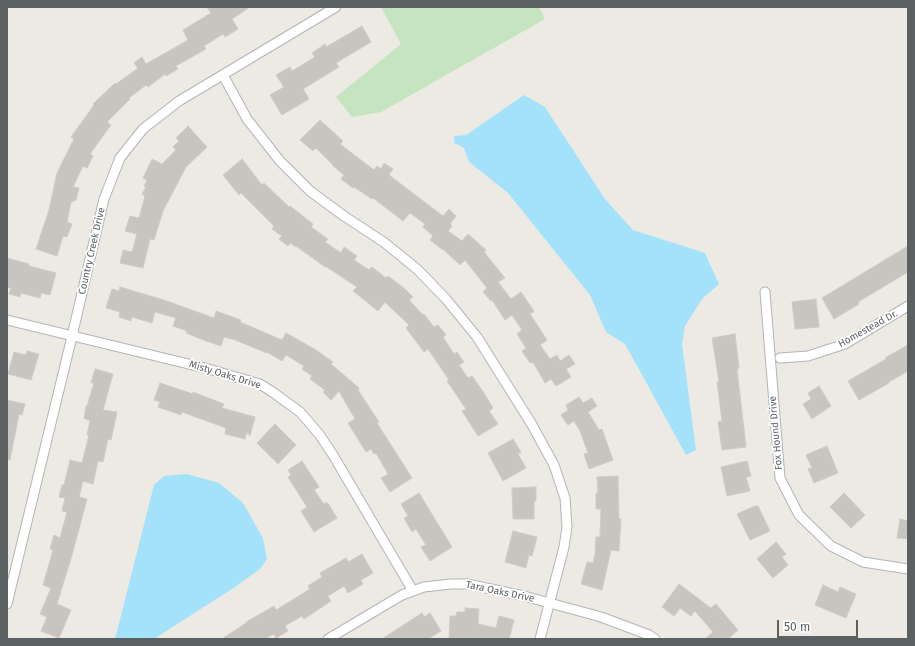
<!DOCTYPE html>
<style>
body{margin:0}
#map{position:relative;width:915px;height:646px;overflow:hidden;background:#edeae3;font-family:"Fira Sans",sans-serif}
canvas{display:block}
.frame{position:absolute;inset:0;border:8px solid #5b6063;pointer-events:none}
.scale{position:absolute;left:777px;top:620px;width:81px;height:18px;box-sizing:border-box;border:2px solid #5b6063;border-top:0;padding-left:5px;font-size:12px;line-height:14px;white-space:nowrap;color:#5b6063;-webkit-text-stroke:3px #fff;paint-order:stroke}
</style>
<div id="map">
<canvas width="915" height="646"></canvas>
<div class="frame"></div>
<div class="scale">50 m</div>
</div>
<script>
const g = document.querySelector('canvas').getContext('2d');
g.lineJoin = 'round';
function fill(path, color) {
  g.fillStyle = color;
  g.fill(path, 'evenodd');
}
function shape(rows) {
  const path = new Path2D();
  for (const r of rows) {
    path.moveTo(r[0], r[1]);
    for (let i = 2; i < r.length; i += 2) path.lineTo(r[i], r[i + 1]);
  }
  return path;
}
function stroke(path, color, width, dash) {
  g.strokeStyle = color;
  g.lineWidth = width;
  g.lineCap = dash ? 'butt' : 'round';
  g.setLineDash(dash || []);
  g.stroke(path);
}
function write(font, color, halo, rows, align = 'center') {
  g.font = font + ' "Fira Sans",sans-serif';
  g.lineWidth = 3.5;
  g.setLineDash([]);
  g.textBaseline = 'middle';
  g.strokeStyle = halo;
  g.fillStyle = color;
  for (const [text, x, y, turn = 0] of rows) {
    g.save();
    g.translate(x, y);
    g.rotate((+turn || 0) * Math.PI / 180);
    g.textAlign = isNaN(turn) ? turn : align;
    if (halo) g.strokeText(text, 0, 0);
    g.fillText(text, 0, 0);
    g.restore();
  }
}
fill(shape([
 [381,7,539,7,545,19,381,112,352,117,336,97,401,44]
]), '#c5e4c0');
fill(shape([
 [524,95,545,107,605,199,633,230,705,253,719,284,702,299,685,326,682,344,696,450,686,455,625,344,606,332,590,295,508,193,469,162,464,148,454,143,454,136,466,135],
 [187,474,219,483,243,503,263,538,267,559,260,569,232,589,154,639,115,639,154,485,164,476]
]), '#a4e2fc');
const building = shape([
 [207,7,250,7,232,19,238,29,225,37,223,34,204,46,206,49,176,66,178,69,166,76,165,74,148,87,146,85,129,98,130,99,107,122,111,125,90,154,93,156,87,168,83,166,73,187,79,188,76,200,71,202,67,222,72,224,67,237,63,236,57,256,36,249,49,210,57,173,74,139,71,137,94,105,93,104,115,83,116,84,138,68,134,63,142,57,146,64,188,40,183,30,211,13,207,7],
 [362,26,371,42,336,63,339,67,303,89,309,99,282,115,270,95,284,87,276,75,290,67,292,71,315,57,312,53,325,44,326,47,362,26],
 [320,120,343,141,340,144,374,170,377,166,381,169,384,163,393,169,389,175,443,216,449,209,456,216,450,224,452,226,448,231,462,241,468,234,486,250,484,252,505,278,498,282,511,299,521,292,534,311,530,314,547,340,540,345,550,359,557,355,560,361,569,355,575,364,566,369,571,377,556,386,551,379,545,383,533,362,530,363,522,351,526,348,517,334,522,330,512,315,505,320,492,300,491,301,483,292,487,288,465,260,460,265,443,249,443,250,430,240,433,236,423,227,425,224,410,213,403,221,373,198,372,199,354,187,353,188,341,179,344,175,333,166,333,165,316,148,313,151,300,140,320,120],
 [188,126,207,147,186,167,163,211,154,240,150,239,143,268,120,263,123,250,132,252,137,234,125,231,130,216,139,218,145,196,142,194,146,187,144,186,147,180,143,178,152,159,162,164,176,150,173,147,179,141,176,138,188,126],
 [242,159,262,185,264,183,289,207,290,206,313,224,311,227,328,239,325,242,341,253,344,247,357,256,354,260,369,270,372,267,386,278,388,276,405,289,413,297,409,300,423,315,424,314,434,327,438,325,446,335,443,337,454,354,457,352,464,362,459,365,468,378,472,376,484,393,493,408,489,411,498,424,478,436,462,411,466,409,447,381,449,380,428,349,424,352,406,328,409,325,385,302,378,311,353,291,357,287,325,266,325,267,296,246,296,247,290,243,288,246,279,239,282,236,272,229,274,226,241,193,239,195,223,175,242,159],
 [908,246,908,272,858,302,859,304,834,319,822,298,908,246],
 [7,258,29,264,29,266,56,273,50,295,41,293,40,298,21,293,20,297,9,294,11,288,7,287,7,258],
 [120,287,164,300,214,318,216,311,241,320,240,322,282,340,286,333,316,350,333,362,331,364,359,388,358,390,379,422,377,423,412,478,390,492,381,478,388,474,376,453,374,454,371,449,366,452,348,423,355,419,339,391,331,400,323,392,325,390,310,379,312,376,302,369,304,366,286,355,282,361,267,352,267,353,235,340,224,337,221,346,206,341,186,333,187,331,173,326,176,318,155,312,152,323,132,317,131,321,119,317,120,312,106,308,112,289,119,291,120,287],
 [816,299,819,327,795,329,792,302,816,299],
 [735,334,739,368,737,369,746,447,722,450,718,422,722,421,717,382,719,382,712,338,735,334],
 [908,345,908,371,889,382,889,383,859,400,848,381,886,359,885,358,908,345],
 [27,351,39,354,31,380,8,374,14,352,26,355,27,351],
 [95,369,113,374,103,410,117,412,111,440,108,439,103,462,98,461,93,484,83,481,79,497,87,499,72,555,57,604,71,610,59,638,41,631,47,617,40,614,51,588,43,585,53,550,50,549,54,535,60,538,67,512,62,511,65,498,59,497,62,485,64,485,70,460,82,463,89,435,87,435,90,421,84,418,86,406,87,406,94,383,91,383,95,369],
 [160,383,193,394,193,392,224,404,222,408,255,417,250,436,247,432,245,439,225,434,226,428,182,412,181,415,158,407,160,402,154,400,160,383],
 [819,386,831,406,812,419,803,404,811,399,808,393,819,386],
 [579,397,583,403,592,398,597,406,588,412,599,430,602,429,613,460,589,469,584,454,588,453,580,431,574,421,568,425,561,415,568,410,566,405,579,397],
 [7,400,25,404,22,415,19,414,10,460,7,459,7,400],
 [275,424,296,445,278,464,257,443,275,424],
 [513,439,521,452,518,454,526,468,503,481,488,453,513,439],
 [827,446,838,473,814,483,808,469,812,468,806,455,827,446],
 [302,461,319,487,314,490,324,504,327,502,337,518,314,532,301,511,307,507,288,477,291,475,288,470,302,461],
 [747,461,751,476,746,477,750,491,727,496,721,467,747,461],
 [618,476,619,519,621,519,619,551,611,550,602,590,581,584,587,562,593,563,595,554,596,537,600,537,601,509,596,509,596,493,598,493,597,477,618,476],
 [536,487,536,501,534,501,534,519,513,519,512,488,536,487],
 [419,493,452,547,430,561,421,547,426,545,416,529,412,532,404,518,408,516,401,504,419,493],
 [844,493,865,515,851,528,830,507,844,493],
 [755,506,758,506,770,531,750,540,737,514,755,506],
 [900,519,908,521,908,539,897,538,900,519],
 [513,531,537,537,532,556,529,555,526,568,505,562,513,531],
 [776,542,786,554,782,557,788,565,773,578,757,559,776,542],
 [362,554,373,573,361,580,363,584,348,593,344,586,328,596,331,601,304,619,302,616,285,626,288,631,276,638,274,634,264,639,222,639,246,623,246,622,274,606,276,610,310,589,308,586,322,577,320,573,346,558,348,562,362,554],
 [679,584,711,608,716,604,738,630,728,639,705,639,713,632,695,611,691,616,680,608,674,616,662,607,679,584],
 [823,585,838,592,840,587,856,594,846,618,815,605,823,585],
 [465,608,479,609,478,624,496,628,499,616,514,620,509,639,449,639,450,616,456,616,457,612,465,612,465,608],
 [422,613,424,617,430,613,441,631,428,639,382,639,422,613]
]);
fill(building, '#c8c5c0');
stroke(building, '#d2cac2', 1);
const minor = shape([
 [223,75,247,119,280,161,310,191,344,216,385,243,418,270,446,299,477,337,531,423,554,465,565,498,567,527,564,547,540,639],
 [765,292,780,478,799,515,831,546,863,562,908,569],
 [7,320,205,368,260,384,274,393,300,412,319,434,333,455,413,591],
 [780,358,808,356,845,344,908,306],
 [7,604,69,349,104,199,120,158,143,129,179,101,336,7],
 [328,639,402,595,424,587,451,584,467,584,524,596,601,617,649,635,655,639]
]);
stroke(minor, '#b1b5b8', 11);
stroke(minor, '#fff', 9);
write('10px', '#5b6063', '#fff', [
 ["Country Creek Drive",92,251,-77],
 ["Homestead Dr.",868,329,-29],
 ["Misty Oaks Drive",225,375,17],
 ["Fox Hound Drive",776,433,-95],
 ["Tara Oaks Drive",500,592,12]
]);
</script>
